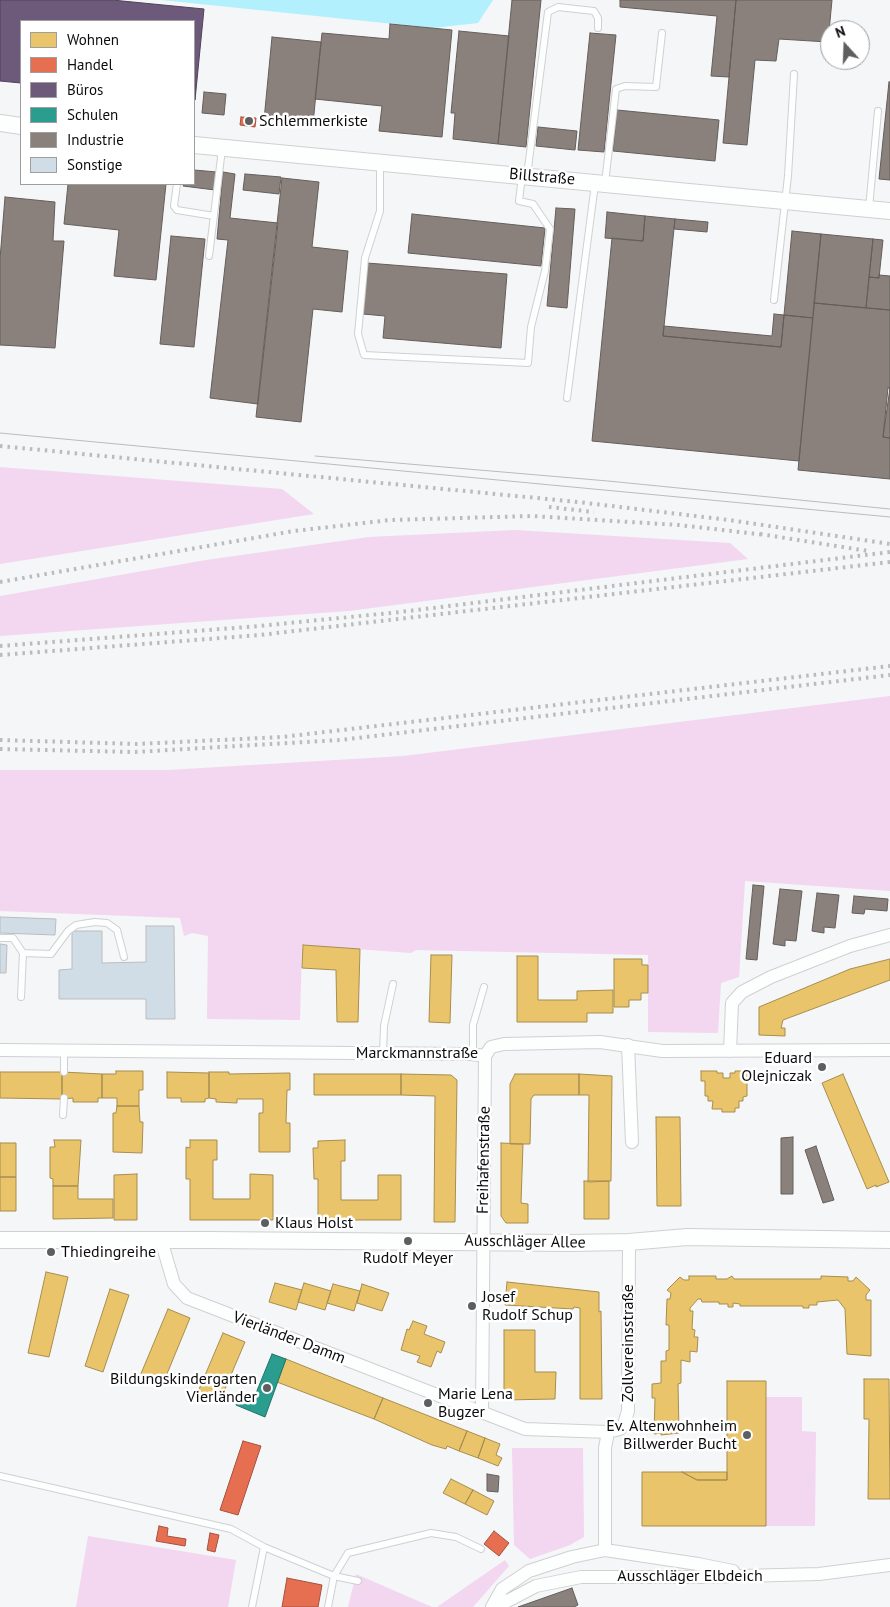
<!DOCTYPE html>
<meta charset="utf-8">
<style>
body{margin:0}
#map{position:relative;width:890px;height:1607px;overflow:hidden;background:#f4f6f8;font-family:"PT Sans",sans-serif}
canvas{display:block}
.legend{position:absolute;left:20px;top:20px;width:175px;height:165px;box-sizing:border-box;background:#fff;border:1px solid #9e9e9f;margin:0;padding:6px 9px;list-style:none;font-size:15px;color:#0c0c0e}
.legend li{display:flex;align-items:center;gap:10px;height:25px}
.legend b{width:25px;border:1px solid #9e9e9f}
.north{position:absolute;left:820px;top:20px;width:50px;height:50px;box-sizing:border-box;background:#fff;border:1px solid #9e9e9f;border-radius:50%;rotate:340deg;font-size:14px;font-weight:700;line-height:20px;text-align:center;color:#0c0c0e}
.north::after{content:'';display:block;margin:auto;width:18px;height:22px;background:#5d5e60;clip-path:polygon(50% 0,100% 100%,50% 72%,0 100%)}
</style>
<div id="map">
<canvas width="890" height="1607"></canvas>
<ul class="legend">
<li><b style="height:14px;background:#e9c46a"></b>Wohnen</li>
<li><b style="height:14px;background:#e76f51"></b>Handel</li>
<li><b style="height:14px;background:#6d597a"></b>Büros</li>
<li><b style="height:14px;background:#2a9d8f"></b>Schulen</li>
<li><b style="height:14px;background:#8a817c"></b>Industrie</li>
<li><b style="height:14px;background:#d1dde6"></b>Sonstige</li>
</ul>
<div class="north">N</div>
</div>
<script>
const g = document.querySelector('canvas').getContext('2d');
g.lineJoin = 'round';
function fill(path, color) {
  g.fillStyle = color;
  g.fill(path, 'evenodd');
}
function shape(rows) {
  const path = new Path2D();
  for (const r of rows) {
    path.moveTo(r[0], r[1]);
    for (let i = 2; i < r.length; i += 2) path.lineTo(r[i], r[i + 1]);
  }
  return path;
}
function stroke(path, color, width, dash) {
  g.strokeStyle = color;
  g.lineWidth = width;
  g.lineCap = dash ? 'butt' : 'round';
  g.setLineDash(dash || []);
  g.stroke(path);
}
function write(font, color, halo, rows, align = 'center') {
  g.font = font + ' "PT Sans",sans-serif';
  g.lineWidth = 5;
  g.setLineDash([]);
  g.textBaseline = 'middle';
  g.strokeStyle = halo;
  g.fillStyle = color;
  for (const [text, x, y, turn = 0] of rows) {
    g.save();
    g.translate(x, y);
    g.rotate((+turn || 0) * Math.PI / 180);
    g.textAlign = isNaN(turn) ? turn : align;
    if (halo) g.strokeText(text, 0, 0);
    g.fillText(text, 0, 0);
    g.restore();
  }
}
fill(shape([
 [0,467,282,489,314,514,0,564],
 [515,530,730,543,748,559,349,611,0,636,0,596,206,560,369,537],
 [890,696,890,891,745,881,739,977,721,983,718,1033,648,1032,648,955,416,950,411,953,302,945,300,1020,207,1019,208,936,192,933,184,936,180,918,0,911,0,770,168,770,403,756],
 [766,1397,802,1397,802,1431,816,1432,815,1526,766,1526],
 [512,1448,583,1448,584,1537,570,1545,530,1559,514,1545],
 [88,1536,236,1560,228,1607,76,1607],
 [505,1560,509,1566,473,1607,437,1607],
 [356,1574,432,1607,348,1607]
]), '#f3d6ef');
fill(shape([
 [161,0,493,0,478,23,433,28]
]), '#b2f0fd');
const homes = shape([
 [303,945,360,949,358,1022,337,1022,336,970,302,968,303,945],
 [431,955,452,955,450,1023,429,1022,431,955],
 [517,956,538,956,538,1000,577,1000,577,991,613,990,613,1013,587,1013,587,1022,517,1022,517,956],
 [614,959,642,959,642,965,648,965,648,993,641,993,641,1000,629,1000,629,1007,614,1007,614,959],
 [890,959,890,980,783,1020,781,1028,785,1028,785,1036,759,1035,759,1007,850,969,890,959],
 [116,1071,143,1071,143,1090,139,1090,139,1106,117,1106,117,1098,102,1098,102,1074,116,1074,116,1071],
 [701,1071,717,1071,717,1073,723,1073,723,1078,730,1078,730,1073,735,1073,735,1071,751,1071,751,1081,747,1081,747,1096,743,1097,743,1101,739,1101,739,1108,735,1108,735,1112,722,1112,722,1109,712,1109,713,1101,708,1101,708,1096,705,1096,705,1081,701,1081,701,1071],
 [0,1072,62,1072,62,1099,0,1098,0,1072],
 [62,1072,102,1074,102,1098,98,1098,98,1102,73,1102,73,1098,62,1099,62,1072],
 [167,1072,209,1073,209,1098,205,1099,205,1102,181,1102,181,1098,167,1098,167,1072],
 [209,1072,229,1072,229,1074,290,1073,290,1090,287,1090,286,1123,290,1123,290,1152,259,1152,259,1113,263,1113,263,1099,237,1099,237,1103,216,1102,216,1099,209,1098,209,1072],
 [314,1074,401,1074,401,1095,314,1095,314,1074],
 [401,1074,451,1075,457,1080,455,1222,434,1222,435,1096,401,1095,401,1074],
 [515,1074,579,1074,579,1095,534,1095,531,1099,530,1144,510,1144,510,1084,515,1074],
 [579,1074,612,1076,611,1181,588,1182,589,1095,579,1095,579,1074],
 [843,1074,889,1182,876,1187,876,1185,867,1189,822,1083,843,1074],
 [117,1106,139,1106,140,1122,143,1122,142,1153,113,1152,113,1113,116,1113,117,1106],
 [656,1117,680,1117,681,1206,657,1206,656,1117],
 [54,1140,81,1140,78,1186,53,1186,53,1179,50,1178,50,1147,55,1147,54,1140],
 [190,1140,217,1140,217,1160,213,1160,213,1199,250,1199,250,1174,273,1175,273,1220,190,1220,190,1179,186,1179,186,1147,190,1148,190,1140],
 [345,1140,345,1161,341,1161,341,1200,378,1200,378,1175,401,1175,401,1220,318,1220,318,1179,314,1179,313,1148,318,1148,318,1141,345,1140],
 [0,1143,16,1143,16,1177,0,1177,0,1143],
 [501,1143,523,1144,521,1203,528,1204,528,1223,506,1223,501,1216,501,1143],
 [137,1174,137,1220,114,1220,114,1175,137,1174],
 [0,1177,16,1177,16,1211,0,1211,0,1177],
 [584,1181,609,1181,609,1219,584,1219,584,1181],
 [53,1186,78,1186,78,1199,113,1199,113,1218,53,1219,53,1186],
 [46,1272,68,1277,49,1357,28,1353,46,1272],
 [689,1276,716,1276,716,1279,727,1279,732,1276,734,1279,821,1279,821,1276,848,1277,848,1281,853,1281,856,1277,870,1290,866,1295,866,1300,871,1300,871,1356,847,1354,845,1309,838,1300,817,1302,817,1305,809,1305,809,1308,803,1308,803,1306,740,1306,740,1304,733,1303,733,1307,728,1307,728,1304,719,1304,719,1302,702,1302,701,1299,698,1299,690,1308,690,1311,693,1311,692,1329,695,1330,694,1337,698,1337,697,1352,690,1351,690,1362,681,1360,681,1383,678,1384,679,1433,661,1435,661,1433,654,1434,655,1398,652,1398,652,1384,661,1383,661,1361,666,1361,666,1351,669,1350,669,1325,666,1325,667,1299,670,1299,671,1293,667,1290,680,1277,684,1280,689,1280,689,1276],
 [507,1282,599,1292,599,1312,601,1311,602,1399,580,1399,580,1308,574,1307,573,1309,505,1305,507,1282],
 [275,1283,302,1290,296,1310,269,1302,275,1283],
 [304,1283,331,1291,325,1310,298,1302,304,1283],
 [333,1284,360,1291,354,1311,327,1303,333,1284],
 [362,1284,389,1293,382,1311,357,1303,362,1284],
 [110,1289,129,1295,103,1372,85,1366,110,1289],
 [168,1309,190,1318,162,1386,140,1376,168,1309],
 [413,1321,427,1326,424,1334,445,1342,441,1353,437,1351,431,1367,417,1362,420,1356,401,1350,407,1329,409,1330,413,1321],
 [504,1330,535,1330,535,1372,556,1372,555,1399,504,1400,504,1330],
 [223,1333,245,1342,219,1403,197,1394,223,1333],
 [286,1359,383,1398,374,1419,277,1382,286,1359],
 [864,1379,889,1379,890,1499,868,1499,869,1419,864,1419,864,1379],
 [727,1381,766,1381,766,1526,642,1526,642,1472,682,1472,697,1480,727,1480,727,1381],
 [383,1398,467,1431,459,1451,447,1446,446,1449,432,1445,374,1419,383,1398],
 [467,1431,485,1438,478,1458,459,1451,467,1431],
 [485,1438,500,1444,496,1455,502,1458,498,1466,478,1458,485,1438],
 [682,1472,727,1472,727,1480,697,1480,682,1472],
 [451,1479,473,1490,465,1504,443,1493,451,1479],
 [473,1490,494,1501,487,1515,465,1504,473,1490]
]);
fill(homes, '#e9c46a');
stroke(homes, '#a78d4e', 1);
const shops = shape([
 [241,117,256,118,255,127,240,125,241,117],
 [243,1441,261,1446,238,1515,220,1510,243,1441],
 [159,1526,168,1528,167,1536,186,1539,185,1546,156,1541,159,1526],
 [494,1531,509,1543,499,1556,484,1544,494,1531],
 [210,1533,219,1535,215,1552,207,1550,210,1533],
 [287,1578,322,1585,318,1607,282,1607,287,1578]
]);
fill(shops, '#e76f51');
stroke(shops, '#a5513d', 1);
const offices = shape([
 [0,0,112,0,204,9,195,100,194,21,21,21,21,83,0,81,0,0]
]);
fill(offices, '#6d597a');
stroke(offices, '#50425a', 1);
const schools = shape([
 [272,1354,286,1359,265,1417,236,1405,240,1393,254,1398,272,1354]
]);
fill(schools, '#2a9d8f');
stroke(schools, '#217268', 1);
const industry = shape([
 [512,0,541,0,526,147,498,144,512,0],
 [620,0,736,0,729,77,711,76,717,16,620,7,620,0],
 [736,0,832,0,828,42,779,39,776,61,755,60,747,145,723,143,736,0],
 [390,24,452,30,442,137,379,131,382,106,315,99,322,33,389,39,390,24],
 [459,31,509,36,498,144,453,139,455,113,451,113,459,31],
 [590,33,616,35,604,152,578,150,590,33],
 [272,37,321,42,313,124,264,120,272,37],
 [889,82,890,82,890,180,879,179,889,82],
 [204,92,226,94,224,115,202,113,204,92],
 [617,110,719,120,715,161,613,151,617,110],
 [538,127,577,131,575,150,536,146,538,127],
 [194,170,217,172,215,190,183,186,184,184,194,184,194,170],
 [223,172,235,174,230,218,278,223,258,404,210,398,228,240,217,239,223,172],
 [245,174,281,177,279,194,243,190,245,174],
 [282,178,319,182,312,247,348,251,342,312,313,309,301,422,256,417,282,178],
 [68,184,166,184,156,280,114,276,119,230,64,224,68,184],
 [5,197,55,202,53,241,64,241,55,348,0,345,0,259,5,197],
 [556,208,575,209,567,308,547,306,556,208],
 [607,212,645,216,643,241,605,238,607,212],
 [412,214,545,228,541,266,408,253,412,214],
 [645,216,675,219,663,336,781,347,784,315,813,318,799,461,592,441,612,238,643,241,645,216],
 [675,219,708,222,707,232,674,229,675,219],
 [792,231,821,234,813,318,784,315,792,231],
 [821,234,873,239,866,308,814,303,821,234],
 [171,236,205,239,194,347,160,344,171,236],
 [873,239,883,240,879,278,869,277,873,239],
 [367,263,507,274,501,348,383,338,385,316,363,314,367,263],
 [879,275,890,276,890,310,866,308,869,277,879,278,879,275],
 [814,303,890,310,890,388,883,437,890,438,890,479,798,470,814,303],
 [774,314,784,315,781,347,663,336,664,326,772,336,774,314],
 [888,388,890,388,890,438,883,437,888,388],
 [753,885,764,886,757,960,746,959,753,885],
 [780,889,802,891,796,941,785,940,785,946,773,944,780,889],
 [817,893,839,895,835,928,824,927,824,933,812,931,817,893],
 [854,896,888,899,887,911,865,909,864,914,852,913,854,896],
 [793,1137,793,1194,781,1194,781,1138,793,1137],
 [816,1146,834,1200,823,1203,805,1150,816,1146],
 [487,1474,499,1476,498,1492,487,1491,487,1474],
 [572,1588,578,1605,574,1607,518,1607,572,1588]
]);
fill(industry, '#8a817c');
stroke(industry, '#645e5b', 1);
const building = shape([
 [0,917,56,919,55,935,0,933,0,917],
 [146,926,174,926,175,1019,146,1019,146,999,59,999,59,970,72,969,72,931,102,931,102,963,146,962,146,926],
 [0,944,7,945,6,973,0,973,0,944]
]);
fill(building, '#d1dde6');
stroke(building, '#bbbdbe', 1);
const service = shape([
 [380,164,380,211,365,258,358,334,364,355,528,363,531,327,545,271,550,229,533,204,519,201,522,176],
 [527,176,548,12,558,7,594,11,598,18,598,28],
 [605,183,616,89,625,86,656,87,662,33],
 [177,184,174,206,177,210,214,216],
 [869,208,878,111],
 [209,256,222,149],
 [774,300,788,176,794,74],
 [567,398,595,184],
 [0,938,13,938,23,953,21,997],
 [23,953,51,954,68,931,76,925,95,922,107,923,117,930,124,957],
 [383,1053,384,1026,393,984],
 [473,1054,473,1025,484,987],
 [64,1072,64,1051],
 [63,1115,64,1098],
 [0,1476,231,1529,264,1547,334,1576,358,1581],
 [252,1607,264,1547],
 [328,1607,334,1576,348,1553,431,1533,456,1537,481,1549]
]);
const minor = shape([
 [628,1045,632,1142],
 [0,1050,471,1054,485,1056],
 [730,1051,732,1003,742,992,771,977,850,946,890,935],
 [485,1056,491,1047,504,1044,600,1042,662,1051,890,1050],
 [161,1240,174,1284,187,1298,525,1429,608,1432,620,1429,624,1424,628,1411,629,1242],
 [482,1413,485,1056],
 [605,1550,605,1448,608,1432],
 [492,1607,502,1589,529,1571,572,1557,605,1550,698,1564,733,1571],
 [496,1607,536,1586,581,1577,702,1577,819,1574,890,1565]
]);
const tertiary = shape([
 [0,123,21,126],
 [194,145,890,211],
 [0,1240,210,1240,568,1243,629,1242,687,1237,890,1240]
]);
stroke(service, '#d0d0d2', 8);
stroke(minor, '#d0d0d2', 14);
stroke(tertiary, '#d0d0d2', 18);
stroke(service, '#fdfefe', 6);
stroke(minor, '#fdfefe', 12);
stroke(tertiary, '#fdfefe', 16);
stroke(shape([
 [0,433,890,517],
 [315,456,608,481,890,509]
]), '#babbbc', 1);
stroke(shape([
 [0,446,578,502,729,520,890,544],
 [549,507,594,512],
 [760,534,868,551],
 [0,582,294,531,390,520,532,516,679,525,766,535],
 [0,646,260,626,400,612,890,552],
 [0,655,260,635,890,562],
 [0,740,137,744,282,737,890,666],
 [0,749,135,752,340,740,890,675]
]), '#babbbc', 4, [2.5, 5]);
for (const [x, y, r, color] of [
 [249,121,5,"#5d5e60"],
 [822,1067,5,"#5d5e60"],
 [265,1223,5,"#5d5e60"],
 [408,1241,5,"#5d5e60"],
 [51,1252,5,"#5d5e60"],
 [472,1306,5,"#5d5e60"],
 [267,1388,5,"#5d5e60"],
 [428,1403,5,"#5d5e60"],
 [747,1435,5,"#5d5e60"]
]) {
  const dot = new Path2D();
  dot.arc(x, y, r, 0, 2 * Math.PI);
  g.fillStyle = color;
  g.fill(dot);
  stroke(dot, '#fff', 2);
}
write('16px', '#0c0c0e', '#fff', [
 ["Schlemmerkiste",259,121],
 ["Eduard",812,1058,"right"],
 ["Olejniczak",812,1076,"right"],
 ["Klaus Holst",275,1223],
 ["Thiedingreihe",61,1252],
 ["Rudolf Meyer",408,1258,"center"],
 ["Josef",482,1297],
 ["Rudolf Schup",482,1315],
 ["Bildungskindergarten",257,1379,"right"],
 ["Vierländer",257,1397,"right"],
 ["Marie Lena",438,1394],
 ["Bugzer",438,1412],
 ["Ev. Altenwohnheim",737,1426,"right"],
 ["Billwerder Bucht",737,1444,"right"]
], 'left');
write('16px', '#0c0c0e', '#fff', [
 ["Billstraße",542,177,5],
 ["Marckmannstraße",417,1053],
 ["Freihafenstraße",484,1160,-89],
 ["Ausschläger Allee",525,1242,1],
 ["Vierländer Damm",289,1338,21],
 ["Zollvereinsstraße",628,1343,-90],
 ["Ausschläger Elbdeich",690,1576]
]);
</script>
